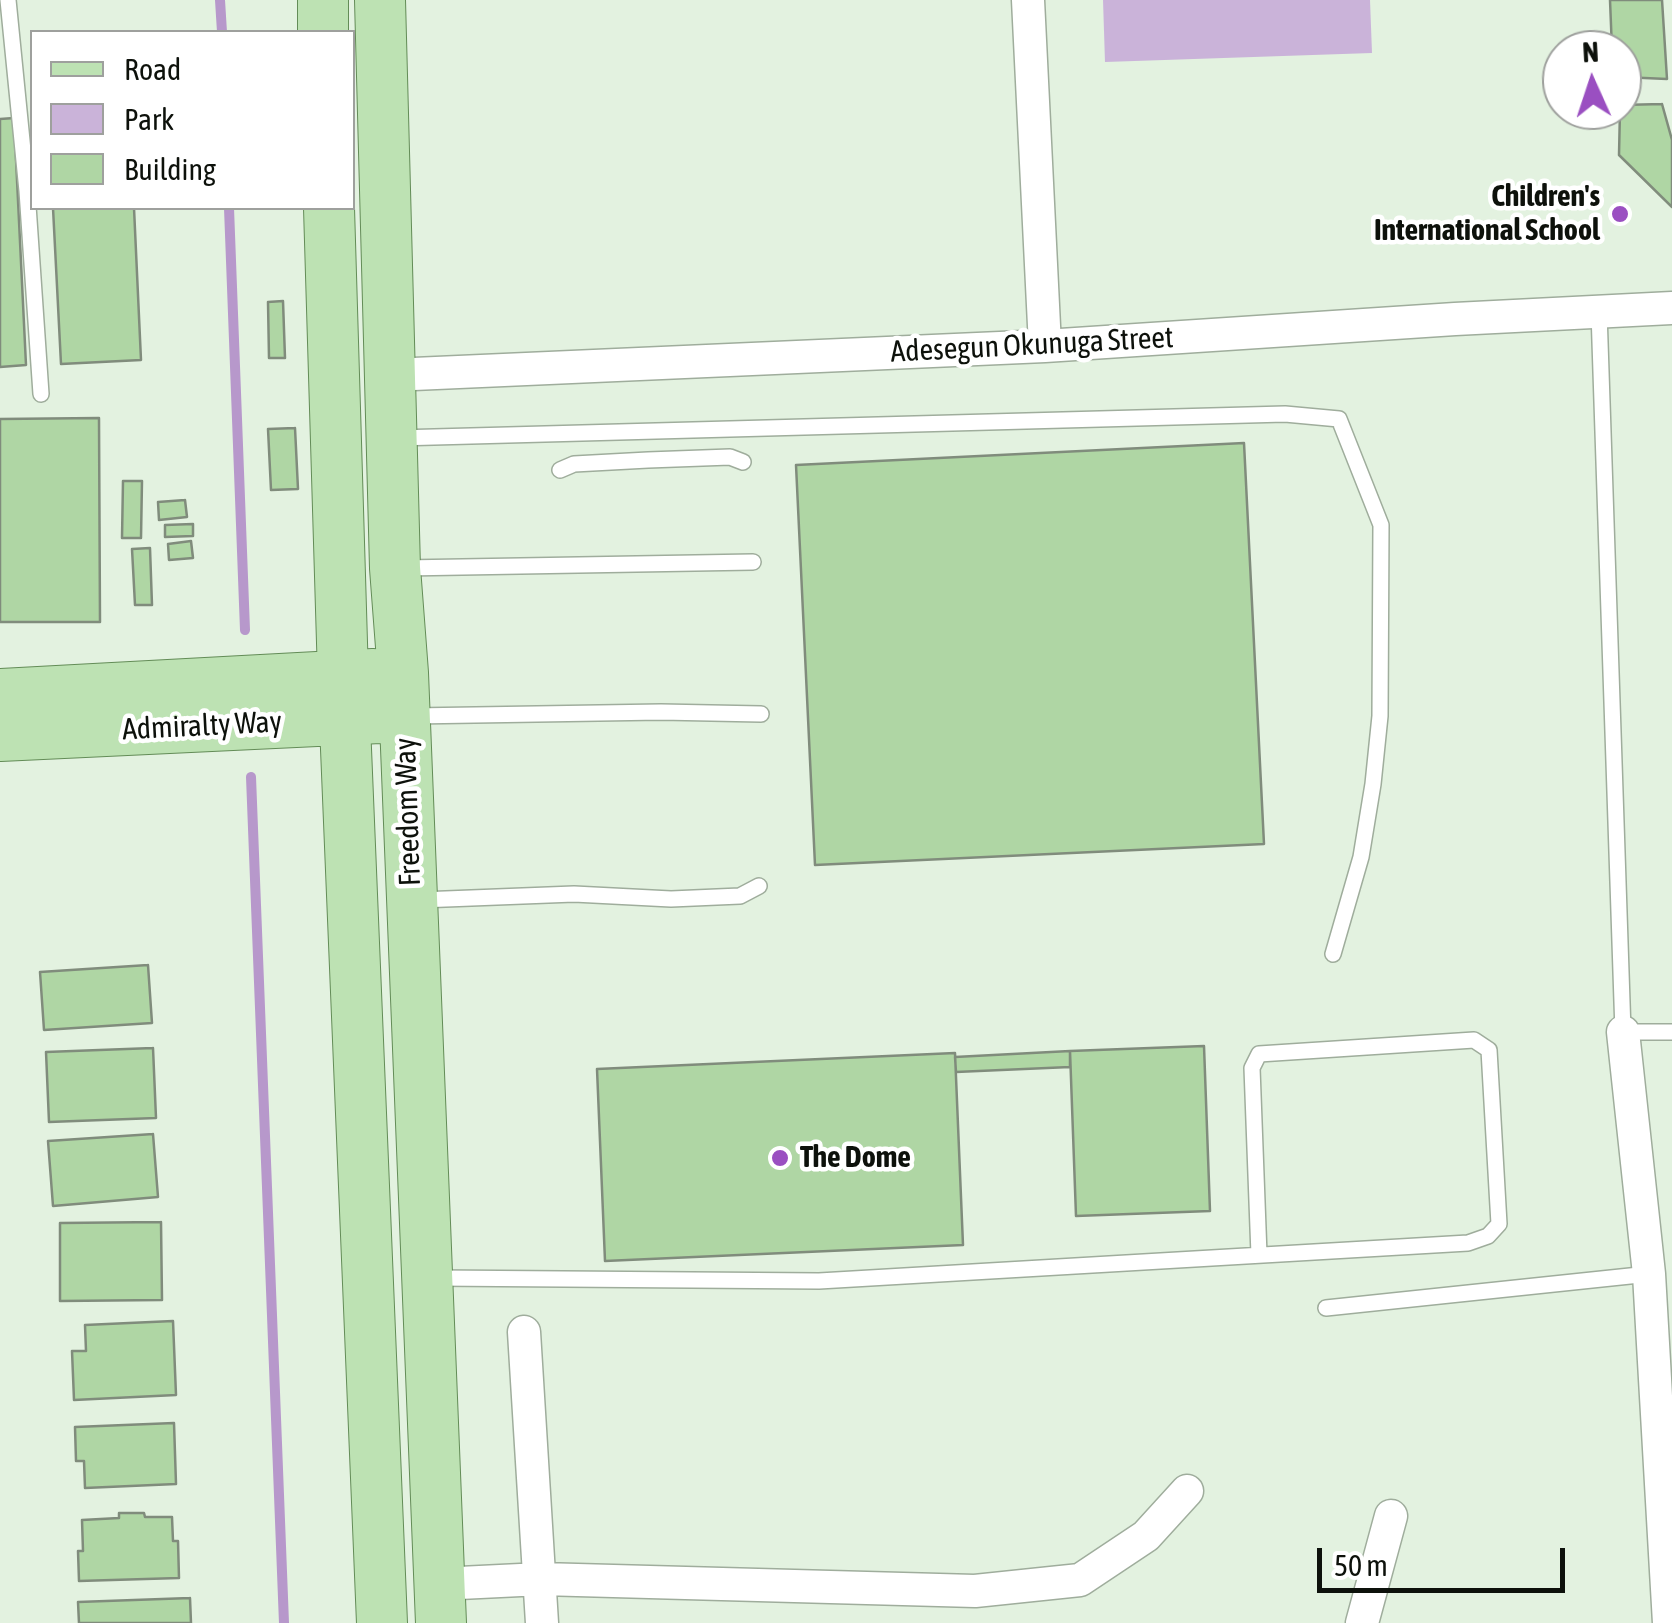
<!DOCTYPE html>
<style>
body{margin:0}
#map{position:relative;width:1672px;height:1623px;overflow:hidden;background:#e3f2e0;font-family:"Asap Condensed",sans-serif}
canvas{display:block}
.legend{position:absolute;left:30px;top:30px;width:325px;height:180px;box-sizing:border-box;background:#fff;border:2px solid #9ea09d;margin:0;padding:12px 18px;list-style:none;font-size:30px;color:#0d110b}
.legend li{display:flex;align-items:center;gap:20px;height:50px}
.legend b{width:50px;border:2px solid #9ea09d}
.north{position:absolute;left:1542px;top:30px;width:100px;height:100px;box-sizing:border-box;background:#fff;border:2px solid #9ea09d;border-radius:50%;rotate:357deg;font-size:28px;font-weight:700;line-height:40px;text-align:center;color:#0d110b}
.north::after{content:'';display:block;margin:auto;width:35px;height:45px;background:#9a4fc1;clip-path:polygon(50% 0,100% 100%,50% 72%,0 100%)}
.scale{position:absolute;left:1317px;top:1548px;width:248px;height:45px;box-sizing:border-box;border:5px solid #0d110b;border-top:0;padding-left:12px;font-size:30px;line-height:35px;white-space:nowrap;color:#0d110b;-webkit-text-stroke:8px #fff;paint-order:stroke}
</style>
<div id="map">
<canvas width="1672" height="1623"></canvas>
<ul class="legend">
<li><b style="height:12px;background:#bde2b3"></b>Road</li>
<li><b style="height:28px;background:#cab3d9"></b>Park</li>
<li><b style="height:28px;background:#afd6a4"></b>Building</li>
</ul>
<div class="north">N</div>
<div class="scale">50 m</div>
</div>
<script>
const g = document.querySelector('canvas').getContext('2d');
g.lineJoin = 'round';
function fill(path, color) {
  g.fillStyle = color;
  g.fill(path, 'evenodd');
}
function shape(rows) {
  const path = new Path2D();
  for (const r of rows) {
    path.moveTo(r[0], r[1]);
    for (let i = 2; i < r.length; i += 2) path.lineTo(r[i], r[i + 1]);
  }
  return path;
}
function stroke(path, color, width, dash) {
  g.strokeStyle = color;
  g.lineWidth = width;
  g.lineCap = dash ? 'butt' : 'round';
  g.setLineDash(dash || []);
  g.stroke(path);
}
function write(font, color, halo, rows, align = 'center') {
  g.font = font + ' "Asap Condensed",sans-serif';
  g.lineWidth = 9;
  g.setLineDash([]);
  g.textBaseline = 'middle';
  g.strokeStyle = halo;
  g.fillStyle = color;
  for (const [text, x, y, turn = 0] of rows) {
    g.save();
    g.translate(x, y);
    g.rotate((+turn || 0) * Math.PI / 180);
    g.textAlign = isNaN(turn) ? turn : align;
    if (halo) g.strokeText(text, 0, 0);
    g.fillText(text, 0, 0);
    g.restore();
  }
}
fill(shape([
 [1103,0,1370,0,1372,53,1105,62]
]), '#cab3d9');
stroke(shape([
 [220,0,222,32],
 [229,208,245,630],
 [251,777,284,1623]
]), '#b798cb', 10);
const building = shape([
 [1610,0,1662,0,1667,79,1622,77,1622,50,1612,50,1610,0],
 [1662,104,1672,140,1672,207,1619,155,1620,110,1622,110,1622,105,1662,104],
 [14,118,26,365,0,367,0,119,14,118],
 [53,208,134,208,141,360,61,364,53,208],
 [283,301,285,358,269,358,268,302,283,301],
 [99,418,100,622,0,622,0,419,99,418],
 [295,428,298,489,271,490,268,429,295,428],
 [1244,443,1264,844,815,865,796,465,1244,443],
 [123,481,142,481,141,538,122,538,123,481],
 [185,500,187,517,159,520,158,502,185,500],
 [193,524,193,536,165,537,165,525,193,524],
 [191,541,193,558,169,560,168,544,191,541],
 [150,548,152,605,135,605,132,549,150,548],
 [148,965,152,1023,44,1030,40,972,148,965],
 [1204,1046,1210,1211,1076,1216,1070,1051,1204,1046],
 [153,1048,156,1118,49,1122,46,1052,153,1048],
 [1070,1051,1070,1067,956,1072,955,1057,1070,1051],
 [955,1053,963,1245,605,1261,597,1069,955,1053],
 [153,1134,158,1197,53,1206,48,1141,153,1134],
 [161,1222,162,1300,60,1301,60,1223,161,1222],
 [173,1321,176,1395,74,1400,72,1351,86,1351,85,1325,173,1321],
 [174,1423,176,1484,85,1488,84,1461,76,1461,75,1427,174,1423],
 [119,1513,144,1513,145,1517,172,1517,173,1541,178,1541,179,1578,79,1581,78,1551,83,1551,82,1520,119,1518,119,1513],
 [190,1598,191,1623,79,1623,78,1602,190,1598]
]);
fill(building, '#afd6a4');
stroke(building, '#808c7c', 2.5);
const lane = shape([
 [8,0,27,191,41,394],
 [1599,312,1623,1032,1672,1032],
 [397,438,1285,414,1339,419,1381,525,1380,716,1373,784,1361,857,1333,954],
 [560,470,574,464,648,460,730,457,743,462],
 [404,568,753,562],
 [413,716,661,712,761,714],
 [420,900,574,894,671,899,740,896,759,886],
 [436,1278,819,1281,1468,1243,1488,1236,1499,1224,1489,1050,1474,1040,1259,1054,1252,1068,1259,1255],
 [1326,1308,1649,1274]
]);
const street = shape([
 [1028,0,1045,346],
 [391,375,1045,346,1455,319,1672,308],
 [1623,1032,1649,1274,1669,1623],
 [524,1332,542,1623],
 [439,1584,541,1579,975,1591,1080,1580,1146,1536,1187,1491],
 [1362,1623,1391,1516]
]);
const primary = shape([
 [323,0,323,32],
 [380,0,395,568,403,673,441,1623],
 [329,208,343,676,382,1623],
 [0,694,373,674],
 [0,736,380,718]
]);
stroke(lane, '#9fad9c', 18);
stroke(street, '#9fad9c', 35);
stroke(primary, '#638c57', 52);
stroke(lane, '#fff', 15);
stroke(street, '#fff', 32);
stroke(primary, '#bde2b3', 50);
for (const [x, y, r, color] of [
 [1620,214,10,"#9a4fc1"],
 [780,1158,10,"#9a4fc1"]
]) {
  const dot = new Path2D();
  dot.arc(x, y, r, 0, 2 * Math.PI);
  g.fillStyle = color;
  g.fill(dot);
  stroke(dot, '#fff', 4);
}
write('bold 30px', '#0d110b', '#fff', [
 ["Children's",1600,197],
 ["International School",1600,231],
 ["The Dome",800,1158,"left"]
], 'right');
write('30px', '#0d110b', '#fff', [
 ["Adesegun Okunuga Street",1032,345,-3],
 ["Admiralty Way",202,726,-3],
 ["Freedom Way",408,812,-92]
]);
</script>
